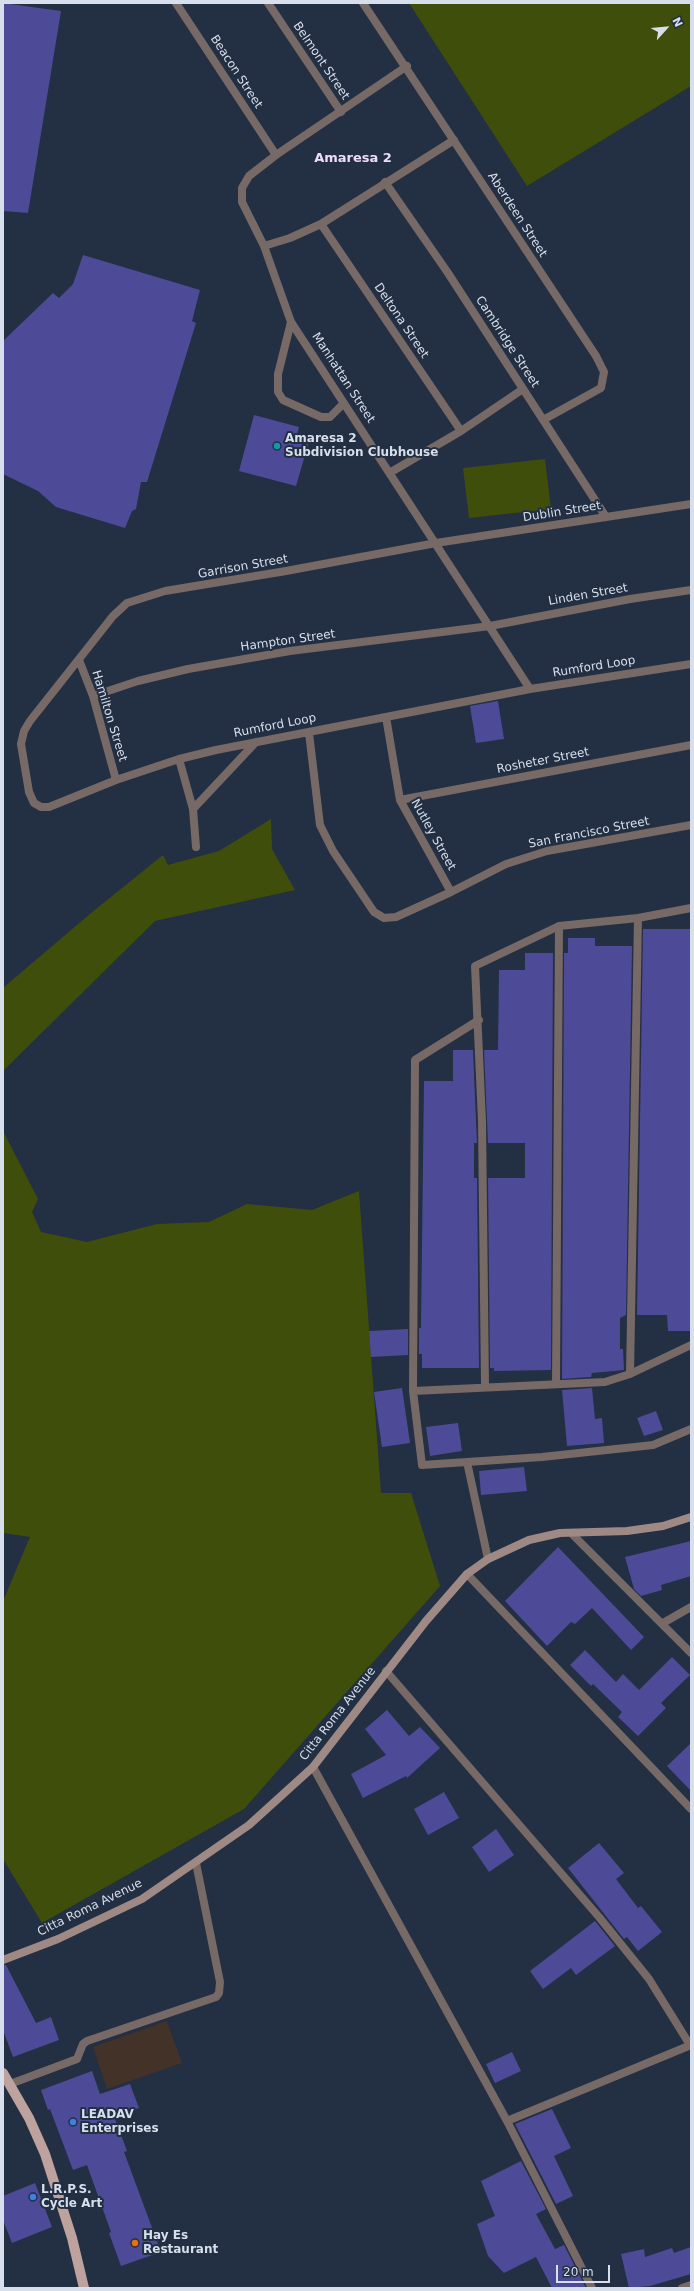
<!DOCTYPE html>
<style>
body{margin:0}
#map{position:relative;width:694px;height:2291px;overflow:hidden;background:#232f42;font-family:"DejaVu Sans",sans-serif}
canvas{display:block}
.frame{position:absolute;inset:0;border:4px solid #d7dfec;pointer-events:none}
.north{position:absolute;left:646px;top:8px;width:40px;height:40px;-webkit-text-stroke:3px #232f42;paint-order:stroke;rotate:63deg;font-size:11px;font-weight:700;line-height:16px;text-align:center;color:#d7dfec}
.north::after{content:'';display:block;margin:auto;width:14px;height:18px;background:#d7dfec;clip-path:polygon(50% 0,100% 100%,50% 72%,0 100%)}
.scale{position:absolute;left:556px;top:2265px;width:54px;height:18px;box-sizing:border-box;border:2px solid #d7dfec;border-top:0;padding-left:5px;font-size:12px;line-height:14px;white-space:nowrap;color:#d7dfec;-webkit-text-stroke:3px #232f42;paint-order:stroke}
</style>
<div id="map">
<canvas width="694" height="2291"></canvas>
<div class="frame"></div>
<div class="north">N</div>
<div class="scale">20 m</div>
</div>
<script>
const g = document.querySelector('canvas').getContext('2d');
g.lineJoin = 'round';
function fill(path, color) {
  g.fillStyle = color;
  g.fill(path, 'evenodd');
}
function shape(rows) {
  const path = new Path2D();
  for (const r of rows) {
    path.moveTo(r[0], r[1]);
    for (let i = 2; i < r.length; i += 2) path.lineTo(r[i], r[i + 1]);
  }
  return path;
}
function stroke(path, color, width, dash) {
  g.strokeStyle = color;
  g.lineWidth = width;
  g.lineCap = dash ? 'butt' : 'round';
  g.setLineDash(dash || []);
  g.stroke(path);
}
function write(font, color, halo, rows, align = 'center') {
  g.font = font + ' "DejaVu Sans",sans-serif';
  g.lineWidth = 4;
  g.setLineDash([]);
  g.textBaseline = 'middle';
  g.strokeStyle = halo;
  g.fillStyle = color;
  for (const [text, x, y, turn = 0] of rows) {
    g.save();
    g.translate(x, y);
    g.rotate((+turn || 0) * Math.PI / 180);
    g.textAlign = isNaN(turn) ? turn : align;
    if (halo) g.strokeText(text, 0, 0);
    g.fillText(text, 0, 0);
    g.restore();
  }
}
fill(shape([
 [167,2021,182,2063,107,2089,93,2047]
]), '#433228');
fill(shape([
 [409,3,691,3,691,86,527,186],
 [545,459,551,509,469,518,463,468],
 [271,819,272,849,295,890,155,921,3,1071,3,988,91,913,163,855,168,865,219,851],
 [3,1131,38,1199,32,1212,41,1232,87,1242,157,1224,209,1222,247,1204,312,1210,359,1191,381,1493,411,1493,440,1586,244,1809,42,1923,3,1859,3,1601,30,1537,3,1533]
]), '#404e0b');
fill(shape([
 [3,3,61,11,28,213,3,211],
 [83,255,200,290,192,321,196,323,147,482,141,482,136,509,132,511,125,528,56,507,38,491,3,474,3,341,53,293,59,298,73,284],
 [254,415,299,427,297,435,310,438,296,486,239,471],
 [498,701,504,739,476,743,470,706],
 [643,929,691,929,691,1331,668,1331,667,1315,637,1315],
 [568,938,595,938,595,946,632,946,626,1315,620,1318,620,1349,623,1349,624,1370,592,1373,591,1377,562,1379,564,953,568,953],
 [525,953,553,953,551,1370,494,1371,494,1368,490,1368,488,1178,525,1178,525,1143,488,1143,484,1050,498,1050,499,970,525,970],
 [453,1050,473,1050,476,1121,477,1143,474,1143,474,1178,477,1178,479,1368,422,1368,422,1354,419,1354,419,1328,421,1328,424,1081,453,1081],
 [408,1329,408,1355,371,1357,369,1331],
 [402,1388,410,1443,382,1447,374,1392],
 [592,1388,595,1419,602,1418,604,1443,567,1446,562,1390],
 [656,1411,663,1430,644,1436,637,1418],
 [458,1423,462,1451,430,1456,426,1427],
 [524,1467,527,1491,481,1495,479,1471],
 [691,1541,691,1576,661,1585,662,1590,641,1596,634,1589,625,1557],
 [558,1547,644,1637,631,1650,592,1608,575,1624,571,1622,547,1646,505,1601],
 [585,1650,616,1682,623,1674,639,1690,672,1657,690,1675,661,1703,666,1708,638,1736,618,1717,622,1712,593,1684,591,1686,570,1665],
 [387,1710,409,1736,420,1727,440,1748,407,1778,406,1776,363,1798,351,1774,386,1755,365,1729],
 [691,1743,691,1791,667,1766],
 [444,1792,459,1818,428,1835,414,1809],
 [496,1829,514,1855,489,1872,472,1847],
 [599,1843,624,1873,616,1879,638,1908,641,1906,662,1932,638,1951,627,1937,624,1939,568,1868],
 [595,1921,615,1946,576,1975,571,1968,543,1989,530,1971],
 [3,1965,6,1965,36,2023,51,2017,59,2040,13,2057,3,2030],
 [512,2052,521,2071,495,2083,486,2064],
 [92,2071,100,2094,130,2084,139,2108,118,2115,119,2117,115,2119,127,2151,124,2152,161,2252,121,2266,109,2233,111,2232,87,2165,73,2170,50,2109,48,2110,41,2090],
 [552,2109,571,2148,554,2156,573,2196,556,2204,515,2124],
 [521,2161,546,2209,536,2214,555,2249,564,2245,586,2288,552,2288,536,2257,504,2273,488,2256,477,2224,495,2216,481,2181],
 [35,2183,52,2227,12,2243,3,2220,3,2196],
 [691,2247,691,2274,650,2286,629,2288,621,2254,644,2249,645,2257,672,2248,674,2253]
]), '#4d4b97');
stroke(shape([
 [10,2084,77,2059,83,2044,87,2041,216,1997,219,1993,220,1982,196,1863]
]), '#766966', 8);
stroke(shape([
 [176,3,276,155],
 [268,3,341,112],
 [363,3,596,356,604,372,601,388,543,420],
 [407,66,276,155,249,176,242,188,242,202,264,246,291,322,530,689],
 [385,182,448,273,606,517],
 [321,224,461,431],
 [264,246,290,238,321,224,454,140],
 [291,322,278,374,278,392,283,400,321,417,330,417,344,403],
 [391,472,461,431,523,389],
 [691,504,436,543,286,571,165,591,127,603,113,616,30,721,24,731,21,744,29,792,34,803,41,807,49,807,116,780,179,759,216,750,530,689,691,664],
 [79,660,93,696,116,780],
 [93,696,138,681,188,669,290,651,490,626,630,599,691,590],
 [386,717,400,800,451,892],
 [309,733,320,825,333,851,374,912,384,918,396,917,451,892,506,864,547,851,691,825],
 [179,759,193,809,196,847],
 [400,800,691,745],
 [193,809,256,742],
 [479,1020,415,1060,413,1391,422,1465,542,1457,653,1445,691,1429],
 [630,1374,638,918],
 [556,1383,559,926],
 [485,1386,482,1121,475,966,559,926,638,918,691,908],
 [413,1391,605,1382,630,1374,691,1345],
 [467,1462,488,1559],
 [571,1533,691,1653],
 [467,1574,691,1809],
 [663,1623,691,1607],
 [386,1671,599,1917,649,1979,690,2045],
 [313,1767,507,2121,592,2288],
 [507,2121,691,2045],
 [682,2288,691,2285]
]), '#766966', 8);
stroke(shape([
 [3,1960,58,1939,142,1899,249,1825,313,1767,426,1621,467,1574,488,1559,529,1540,560,1533,627,1531,663,1526,691,1517]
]), '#9f8985', 8);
stroke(shape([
 [3,2073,29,2118,45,2154,72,2238,84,2288]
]), '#bea29d', 10);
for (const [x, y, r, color] of [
 [277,446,4,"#0f9aa8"],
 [73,2122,4,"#3f7fe0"],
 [33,2197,4,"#3f7fe0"],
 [135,2243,4,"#e8710a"]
]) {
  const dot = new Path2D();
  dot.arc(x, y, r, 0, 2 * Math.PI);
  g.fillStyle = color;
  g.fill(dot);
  stroke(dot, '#232f42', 1.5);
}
write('12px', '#d7dfec', '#232f42', [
 ["Belmont Street",321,61,56],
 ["Beacon Street",236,72,57],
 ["Aberdeen Street",517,215,57],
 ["Deltona Street",401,321,56],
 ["Cambridge Street",507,342,57],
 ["Manhattan Street",343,378,57],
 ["Dublin Street",562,512,-9],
 ["Garrison Street",243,567,-10],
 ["Linden Street",588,595,-10],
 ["Hampton Street",288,641,-8],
 ["Rumford Loop",594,667,-9],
 ["Hamilton Street",109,716,73],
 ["Rumford Loop",275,726,-11],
 ["Rosheter Street",543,761,-11],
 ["San Francisco Street",589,833,-11],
 ["Nutley Street",433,835,61],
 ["Citta Roma Avenue",338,1714,-52],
 ["Citta Roma Avenue",90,1908,-26]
]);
write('bold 12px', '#d7dfec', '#232f42', [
 ["Amaresa 2",285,439],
 ["Subdivision Clubhouse",285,453],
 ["LEADAV",81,2115],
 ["Enterprises",81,2129],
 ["L.R.P.S.",41,2190],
 ["Cycle Art",41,2204],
 ["Hay Es",143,2236],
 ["Restaurant",143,2250]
], 'left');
write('bold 13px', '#ecdcf7', '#232f42', [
 ["Amaresa 2",353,159]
]);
</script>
